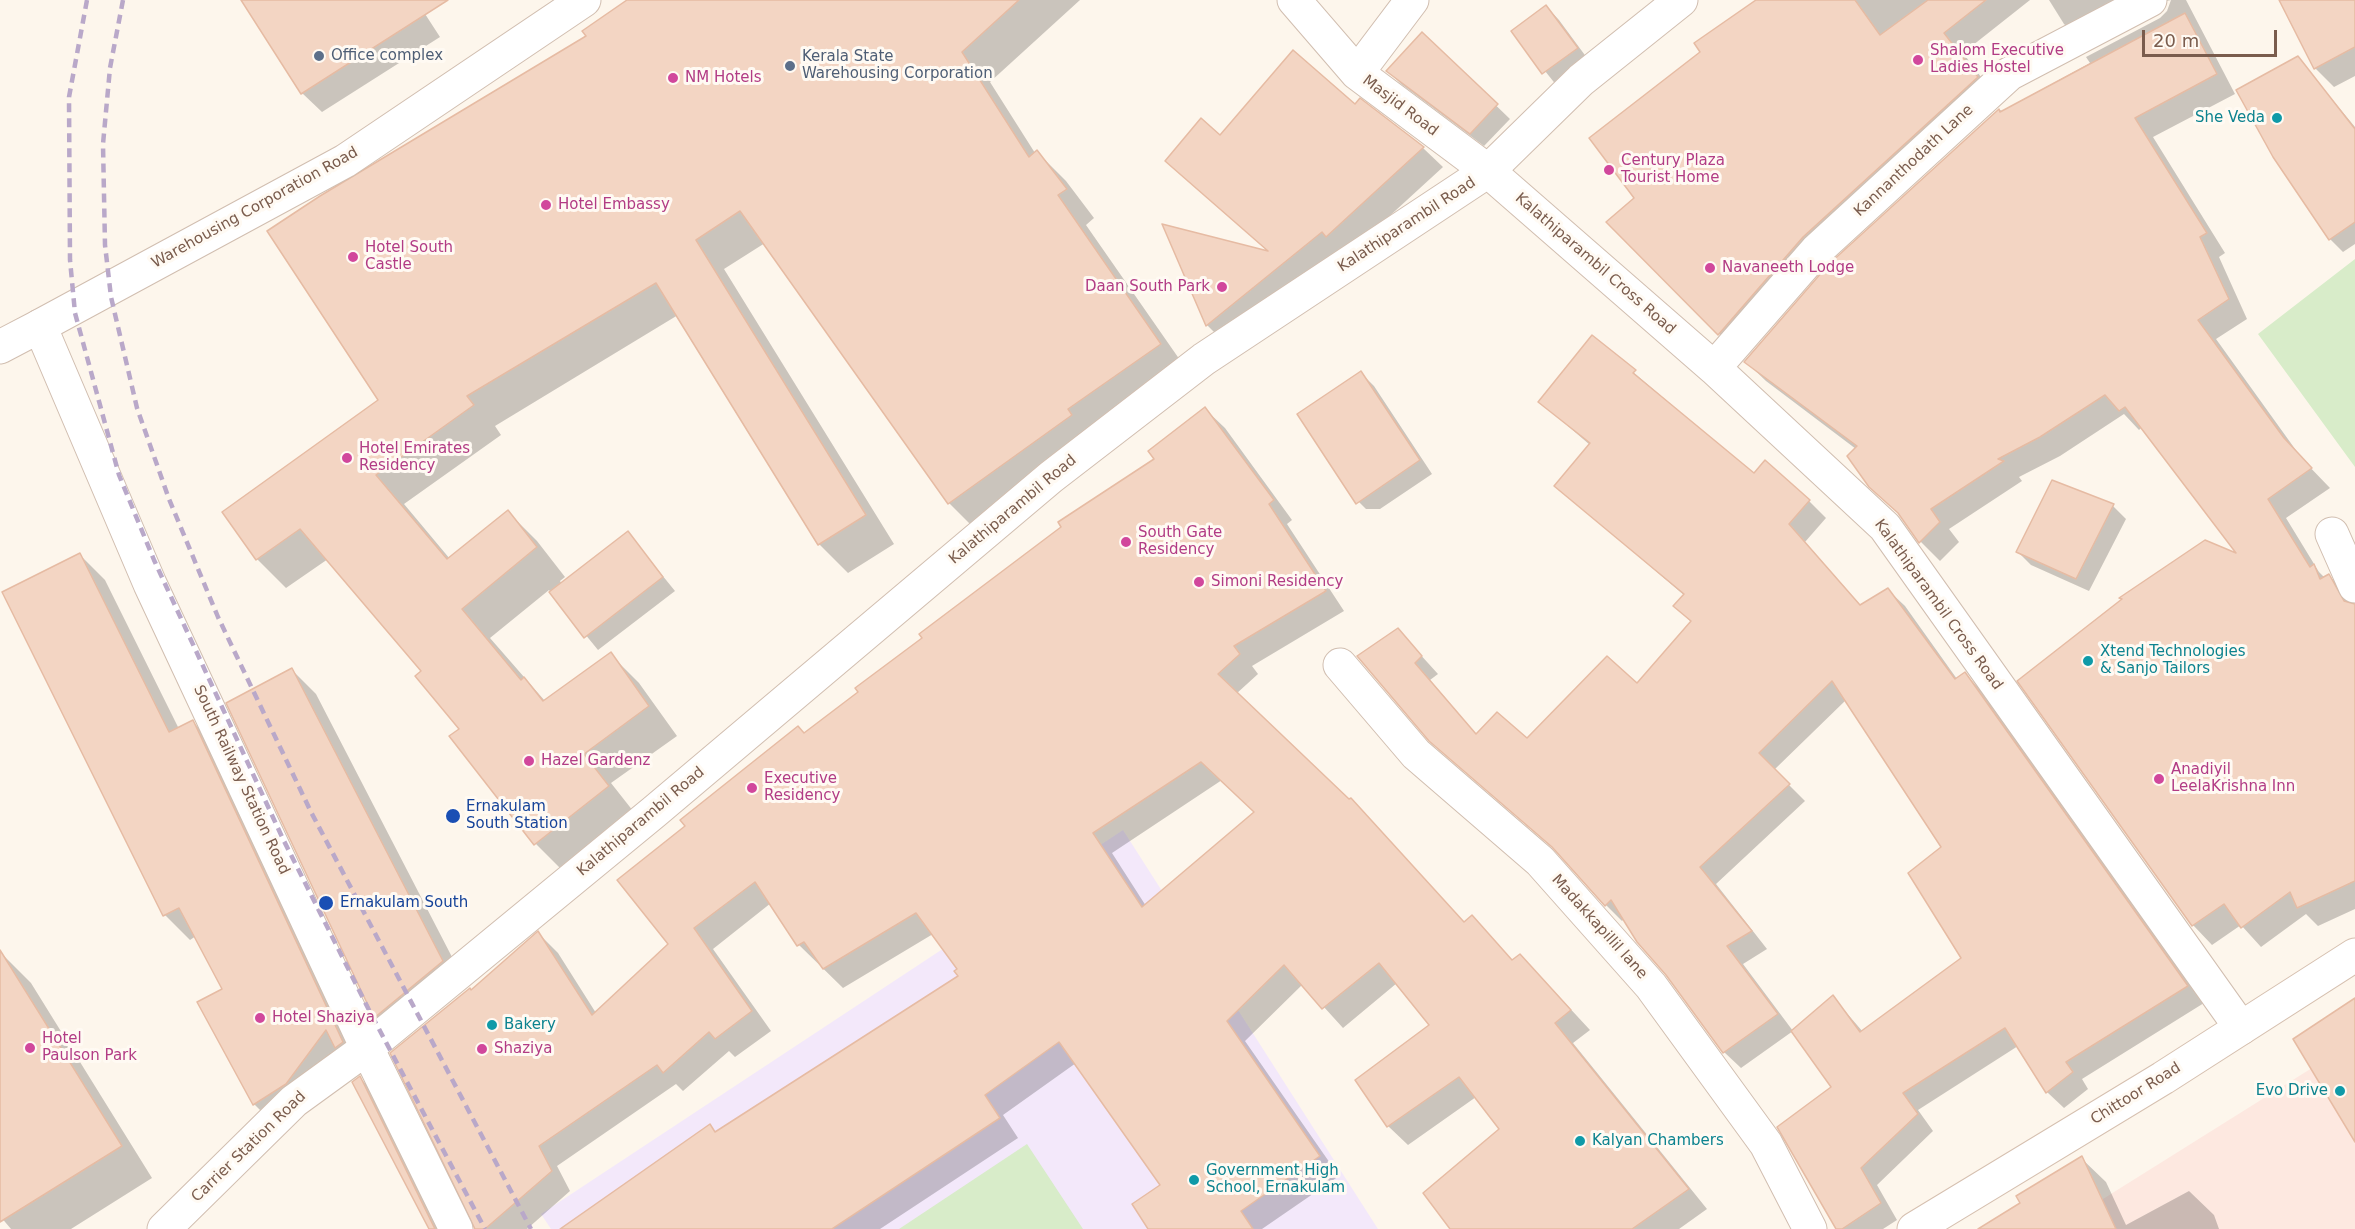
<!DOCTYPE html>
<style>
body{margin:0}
#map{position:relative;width:2355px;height:1229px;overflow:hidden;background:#fdf6ec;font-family:"DejaVu Sans",sans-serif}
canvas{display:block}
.scale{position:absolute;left:2142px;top:30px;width:135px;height:27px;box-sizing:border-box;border:3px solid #7a5c4d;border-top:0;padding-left:8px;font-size:18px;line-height:21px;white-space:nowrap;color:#7a5c4d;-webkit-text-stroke:4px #fffaf3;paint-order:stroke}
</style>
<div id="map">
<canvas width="2355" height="1229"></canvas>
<div class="scale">20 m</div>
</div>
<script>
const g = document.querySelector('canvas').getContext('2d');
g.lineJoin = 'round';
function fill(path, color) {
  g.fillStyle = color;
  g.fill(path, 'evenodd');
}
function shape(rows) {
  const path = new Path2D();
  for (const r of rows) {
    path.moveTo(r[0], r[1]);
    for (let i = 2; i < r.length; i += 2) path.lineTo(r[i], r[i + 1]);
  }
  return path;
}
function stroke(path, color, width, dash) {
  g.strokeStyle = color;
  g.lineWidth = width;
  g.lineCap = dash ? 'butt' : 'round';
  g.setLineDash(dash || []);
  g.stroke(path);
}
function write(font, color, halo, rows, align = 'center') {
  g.font = font + ' "DejaVu Sans",sans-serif';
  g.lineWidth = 6;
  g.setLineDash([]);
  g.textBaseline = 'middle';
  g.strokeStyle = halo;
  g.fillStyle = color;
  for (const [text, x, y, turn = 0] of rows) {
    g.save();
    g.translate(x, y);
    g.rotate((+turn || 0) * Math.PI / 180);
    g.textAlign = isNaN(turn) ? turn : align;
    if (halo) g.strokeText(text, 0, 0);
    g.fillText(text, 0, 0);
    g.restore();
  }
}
fill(shape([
 [2355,1041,2355,1229,2055,1229]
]), '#fde8e0');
fill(shape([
 [1123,830,1378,1229,551,1229,541,1214]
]), '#f3e8fa');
fill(shape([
 [2355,259,2355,467,2258,334],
 [1027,1144,1083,1229,899,1229]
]), '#d8ecc9');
fill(shape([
 [243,0,416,0,440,37,322,112,302,93],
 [629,0,1080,0,990,82,1035,153,1037,152,1066,181,1094,218,1086,225,1189,373,978,532,949,503,765,243,724,269,894,544,848,573,819,544,678,315,495,426,501,435,404,504,450,559,508,512,537,541,565,577,560,581,562,584,628,533,675,591,598,650,549,590,490,638,545,701,610,654,639,683,677,736,611,783,637,816,565,873,536,844,423,671,328,559,286,588,257,559,224,512,380,400,588,37],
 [1759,0,2030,0,1963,53,1996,97,1823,256,1738,353,1608,222,1636,198,1702,52],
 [2049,0,2186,0,2235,94,2153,137,2225,253,2219,257,2247,319,2216,339,2303,460,2330,488,2286,518,2319,572,2325,578,2329,575,2355,606,2355,909,2318,926,2306,914,2261,947,2241,925,2212,945,2193,925,2020,681,2240,556,2142,427,2139,430,2124,414,2060,456,2019,477,2022,481,1949,529,1959,542,1940,561,1921,542,1856,449,1766,381,1746,362,1831,265,2000,110,2002,111,2090,63,2086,57,2160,18,2167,11,2171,0,2162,2,2084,43,2064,24],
 [2280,0,2355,0,2355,76,2334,87,2315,68],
 [1546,6,1559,20,1590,62,1557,86,1513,31],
 [1422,34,1510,119,1484,146,1401,84,1388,71],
 [2298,58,2355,127,2355,244,2343,252,2330,239],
 [1360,100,1423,148,1443,167,1347,255,1227,345,1207,325,1164,226,1270,253,1167,161,1221,137,1355,106],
 [1592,337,1754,475,1809,501,1826,518,1805,542,1861,606,1888,590,1905,606,1957,679,1965,674,1981,690,2204,1003,2082,1079,2088,1089,2064,1108,2047,1092,2018,1046,1918,1110,1933,1131,1877,1185,1897,1220,1883,1229,1838,1229,1833,1088,1793,1031,1741,1068,1724,1052,1624,919,1622,921,1606,905,1564,858,1448,757,1398,630,1438,674,1430,680,1477,735,1527,740,1637,685,1692,623,1675,606,1685,596,1556,486,1590,445,1540,402],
 [1846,700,1943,848,1963,959,1863,1032,1833,997,1793,1031,1743,964,1767,949,1716,884,1805,801,1774,770],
 [1361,373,1374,386,1432,474,1380,509,1366,509,1353,496],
 [1205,409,1225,428,1292,520,1287,524,1344,611,1252,666,1258,674,1236,694,1465,923,1513,962,1539,975,1590,1030,1573,1043,1707,1209,1679,1229,1452,1229,1502,1129,1476,1097,1408,1145,1388,1126,1431,1025,1397,983,1343,1028,1303,984,1245,1041,1339,1176,1262,1229,1150,1229,1162,1185,1076,1063,1003,1115,1018,1138,880,1229,584,1229,709,1126,716,1133,960,976,959,969,933,934,843,988,799,945,771,903,713,949,771,1031,735,1057,729,1051,683,1091,676,1084,557,1166,570,1191,527,1229,476,1229,471,991,538,933,558,953,596,1013,670,945,805,735,1157,460],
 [1222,780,1256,813,1146,906,1112,853],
 [2113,506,2126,519,2089,591,2031,565,2018,552],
 [80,555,105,580,179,729,193,722,218,747,368,1067,279,1129,254,1104,224,989,196,936,190,940,165,915],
 [292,670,316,694,467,986,399,1041,375,1017,228,703],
 [0,952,31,983,152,1178,71,1229,11,1229,0,1216],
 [360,1078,379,1097,444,1229,430,1229],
 [2081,1158,2106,1182,2126,1225,2189,1191,2214,1215,2219,1229,1982,1229,2022,1204]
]), '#0003');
const building = shape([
 [241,0,448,0,301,94,241,0],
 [627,0,1019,0,962,52,1029,157,1037,150,1067,189,1058,195,1161,344,1068,409,1072,415,948,504,740,211,696,240,866,515,818,545,656,283,467,396,474,405,376,475,447,559,508,510,537,547,462,609,521,680,524,677,543,701,611,652,649,706,584,754,609,786,534,845,449,736,459,729,415,676,421,671,300,529,256,560,222,512,378,400,267,231,320,196,586,36,582,31,627,0],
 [1756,0,1855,0,1880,35,1928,0,1986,0,1944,33,1978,77,1803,237,1718,335,1606,222,1634,198,1589,138,1700,52,1694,43,1756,0],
 [2279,0,2355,0,2355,47,2314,69,2279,0],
 [1546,5,1578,48,1542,74,1511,31,1546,5],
 [2185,13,2217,74,2135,118,2207,233,2200,237,2229,299,2198,320,2284,438,2312,468,2268,499,2310,567,2314,564,2320,579,2329,574,2344,601,2355,604,2355,881,2297,908,2290,892,2241,928,2224,904,2192,926,2017,681,2122,599,2119,598,2205,540,2236,553,2125,407,2119,411,2105,395,2040,437,1998,459,2004,461,1931,509,1940,522,1919,543,1898,513,1869,487,1847,456,1857,446,1744,362,1829,264,1999,109,2000,112,2185,13],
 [1422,32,1498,104,1470,134,1386,71,1422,32],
 [1293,50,1355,104,1360,98,1424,147,1326,237,1322,232,1206,326,1162,224,1268,251,1165,161,1201,118,1220,135,1293,50],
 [2298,56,2355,129,2355,222,2329,240,2273,157,2236,90,2298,56],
 [1592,335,1636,370,1633,373,1754,473,1765,460,1810,500,1789,524,1860,605,1888,588,1955,679,1965,672,2188,986,2066,1062,2073,1072,2046,1093,2005,1028,1903,1093,1918,1114,1861,1168,1881,1203,1842,1229,1836,1229,1777,1127,1831,1087,1791,1031,1833,995,1860,1032,1961,958,1908,873,1941,847,1832,681,1759,753,1790,784,1700,867,1752,931,1727,946,1778,1014,1723,1053,1666,975,1637,942,1611,900,1605,906,1552,847,1429,741,1357,656,1398,628,1422,656,1415,663,1476,734,1497,712,1527,738,1607,656,1637,683,1691,621,1673,606,1684,594,1554,486,1590,443,1538,402,1592,335],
 [1361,371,1420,460,1356,504,1297,414,1361,371],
 [1205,407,1274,500,1269,504,1326,591,1234,646,1240,654,1218,674,1349,799,1351,798,1464,922,1472,915,1512,960,1520,954,1571,1010,1555,1023,1689,1189,1632,1229,1450,1229,1423,1193,1499,1129,1459,1077,1387,1127,1355,1080,1429,1025,1379,963,1322,1009,1284,965,1227,1021,1320,1156,1241,1211,1253,1229,1148,1229,1132,1204,1160,1185,1059,1042,985,1095,1000,1118,832,1229,560,1229,710,1124,715,1132,958,976,954,971,957,969,916,913,823,969,804,942,797,946,755,882,694,928,752,1011,715,1039,709,1032,663,1073,657,1065,539,1146,552,1171,485,1229,475,1229,390,1053,470,988,471,990,538,931,592,1015,668,944,617,880,685,826,680,820,798,726,804,733,858,692,855,688,922,638,919,634,1061,527,1058,522,1154,459,1148,451,1205,407],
 [1201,762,1254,812,1142,907,1093,833,1201,762],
 [2052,480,2114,504,2076,579,2016,552,2052,480],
 [628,531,663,577,584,638,549,592,628,531],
 [80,553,169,732,193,720,343,1042,335,1048,326,1030,286,1084,253,1105,197,1002,222,989,179,908,163,916,2,592,80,553],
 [292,668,443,961,374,1018,226,703,292,668],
 [0,950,122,1146,0,1222,0,950],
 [2355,998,2355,1142,2293,1039,2355,998],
 [360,1076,435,1229,429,1229,352,1082,360,1076],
 [2082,1156,2116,1229,1978,1229,2020,1203,2016,1196,2082,1156]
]);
fill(building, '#f3d5c3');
stroke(building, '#e6bba3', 1.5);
const minor = shape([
 [1294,0,1357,73],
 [1412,0,1357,73,1488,171,1714,368,1885,527,2241,1028],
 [40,326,345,161,584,0],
 [1714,368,1816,251,2009,74,2150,0],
 [2332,534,2355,586],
 [1340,665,1416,754,1540,861,1651,986,1766,1144,1810,1229],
 [367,1048,654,812,1051,477,1204,359,1488,171,1581,80,1681,0]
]);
const tertiary = shape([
 [0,347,40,326,150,584,367,1048,456,1229],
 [164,1229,294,1101,367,1048]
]);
const secondary = shape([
 [1914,1229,2163,1078,2355,955]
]);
stroke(minor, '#d1beb0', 35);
stroke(tertiary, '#d1beb0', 35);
stroke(secondary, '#d6c0b0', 35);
stroke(minor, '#fff', 33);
stroke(tertiary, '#fff', 33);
stroke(secondary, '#fff', 33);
stroke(shape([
 [87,0,69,97,70,260,75,313,119,475,154,560,283,839,371,1014,485,1229],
 [123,0,110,68,103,144,105,245,111,297,137,408,169,499,218,617,311,812,531,1229]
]), '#b9a8c9', 4.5, [9, 6]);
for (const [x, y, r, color] of [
 [319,56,6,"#5c6f8a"],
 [1918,60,6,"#d1479c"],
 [790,66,6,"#5c6f8a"],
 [673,78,6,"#d1479c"],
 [2277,118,6,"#0f9aa8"],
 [1609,170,6,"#d1479c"],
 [546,205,6,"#d1479c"],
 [353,257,6,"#d1479c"],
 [1710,268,6,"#d1479c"],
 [1222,287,6,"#d1479c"],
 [347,458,6,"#d1479c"],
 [1126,542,6,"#d1479c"],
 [1199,582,6,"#d1479c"],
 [2088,661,6,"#0f9aa8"],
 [529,761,6,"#d1479c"],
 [2159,779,6,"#d1479c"],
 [752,788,6,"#d1479c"],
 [453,816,8,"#1a4fb4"],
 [326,903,8,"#1a4fb4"],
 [260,1018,6,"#d1479c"],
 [492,1025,6,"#0f9aa8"],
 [30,1048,6,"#d1479c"],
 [482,1049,6,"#d1479c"],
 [2340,1091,6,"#0f9aa8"],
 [1580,1141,6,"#0f9aa8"],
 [1194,1180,6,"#0f9aa8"]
]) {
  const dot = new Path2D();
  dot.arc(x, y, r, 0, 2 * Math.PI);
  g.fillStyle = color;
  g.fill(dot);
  stroke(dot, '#fffaf3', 2);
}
write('15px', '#b23c85', '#fffaf3', [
 ["Shalom Executive",1930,51],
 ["Ladies Hostel",1930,68],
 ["NM Hotels",685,78],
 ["Century Plaza",1621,161],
 ["Tourist Home",1621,178],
 ["Hotel Embassy",558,205],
 ["Hotel South",365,248],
 ["Castle",365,265],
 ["Navaneeth Lodge",1722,268],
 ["Daan South Park",1210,287,"right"],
 ["Hotel Emirates",359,449],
 ["Residency",359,466],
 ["South Gate",1138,533],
 ["Residency",1138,550],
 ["Simoni Residency",1211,582],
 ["Hazel Gardenz",541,761],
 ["Anadiyil",2171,770],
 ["LeelaKrishna Inn",2171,787],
 ["Executive",764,779],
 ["Residency",764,796],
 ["Hotel Shaziya",272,1018],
 ["Hotel",42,1039],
 ["Paulson Park",42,1056],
 ["Shaziya",494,1049]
], 'left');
write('15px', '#4e5e75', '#fffaf3', [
 ["Office complex",331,56],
 ["Kerala State",802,57],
 ["Warehousing Corporation",802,74]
], 'left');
write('15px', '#7a5c4d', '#fffaf3', [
 ["Masjid Road",1400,106,37],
 ["Kannanthodath Lane",1914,161,-43],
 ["Warehousing Corporation Road",255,208,-29],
 ["Kalathiparambil Road",1407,225,-33],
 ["Kalathiparambil Cross Road",1595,264,41],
 ["Kalathiparambil Road",1013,510,-40],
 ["Kalathiparambil Cross Road",1938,605,54],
 ["South Railway Station Road",241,780,65],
 ["Kalathiparambil Road",641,822,-40],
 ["Madakkapillil lane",1599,927,48],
 ["Chittoor Road",2136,1094,-32],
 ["Carrier Station Road",249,1147,-44]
]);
write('15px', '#0d838f', '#fffaf3', [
 ["She Veda",2265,118,"right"],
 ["Xtend Technologies",2100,652],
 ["& Sanjo Tailors",2100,669],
 ["Bakery",504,1025],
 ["Evo Drive",2328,1091,"right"],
 ["Kalyan Chambers",1592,1141],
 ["Government High",1206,1171],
 ["School, Ernakulam",1206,1188]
], 'left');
write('15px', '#164399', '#fffaf3', [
 ["Ernakulam",466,807],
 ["South Station",466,824],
 ["Ernakulam South",340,903]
], 'left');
</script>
